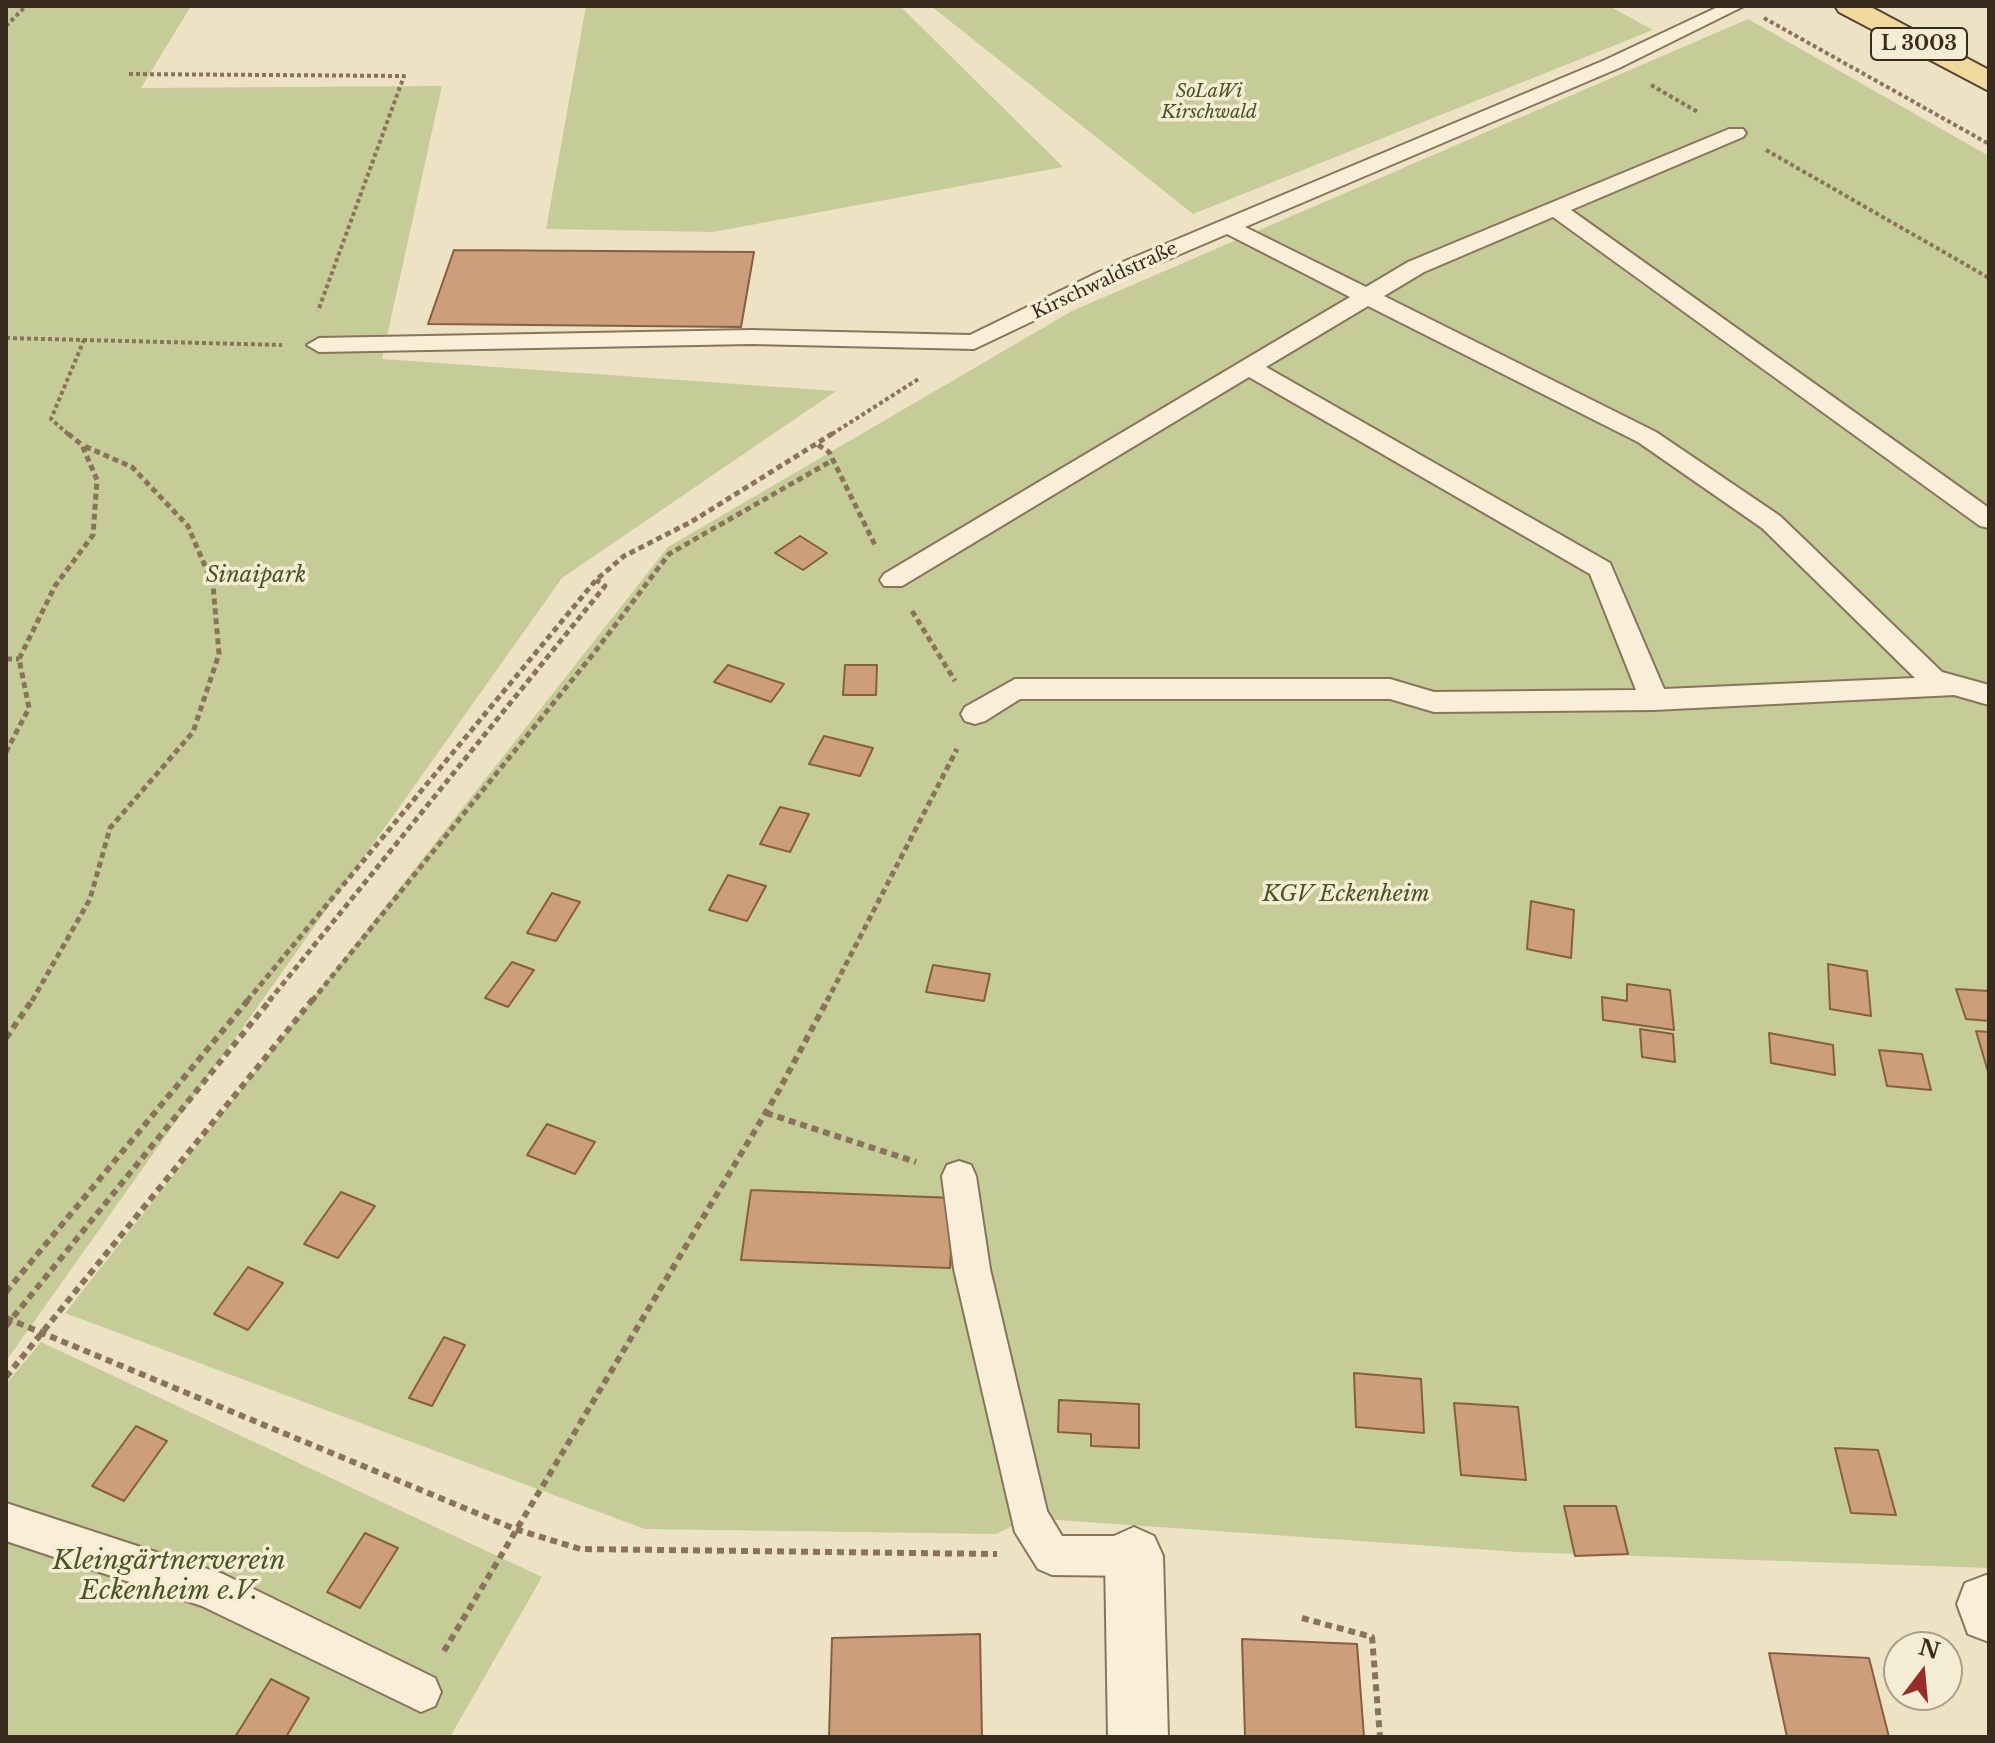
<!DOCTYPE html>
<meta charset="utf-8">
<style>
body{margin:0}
#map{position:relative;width:1995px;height:1743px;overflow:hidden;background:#eee2c5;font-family:"Libre Baskerville",serif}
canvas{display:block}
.frame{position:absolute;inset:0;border:8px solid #392c1f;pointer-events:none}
.north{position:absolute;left:1883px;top:1631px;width:80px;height:80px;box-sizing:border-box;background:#f5ecd4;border:2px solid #aa9f8c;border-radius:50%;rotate:16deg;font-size:22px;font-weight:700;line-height:32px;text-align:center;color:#392c1f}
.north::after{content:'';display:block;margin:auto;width:28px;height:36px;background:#972c2b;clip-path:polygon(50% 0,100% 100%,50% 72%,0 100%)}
</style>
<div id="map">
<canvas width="1995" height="1743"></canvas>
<div class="frame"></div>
<div class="north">N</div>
</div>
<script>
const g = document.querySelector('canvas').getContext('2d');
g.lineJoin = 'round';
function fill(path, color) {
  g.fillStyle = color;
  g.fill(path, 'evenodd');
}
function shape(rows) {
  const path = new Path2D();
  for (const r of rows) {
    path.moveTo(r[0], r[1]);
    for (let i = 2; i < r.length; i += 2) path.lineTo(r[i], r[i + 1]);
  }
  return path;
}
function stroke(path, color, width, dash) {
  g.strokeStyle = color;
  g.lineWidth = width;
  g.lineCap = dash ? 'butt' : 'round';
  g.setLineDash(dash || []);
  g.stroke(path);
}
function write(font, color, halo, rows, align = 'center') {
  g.font = font + ' "Libre Baskerville",serif';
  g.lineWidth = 7;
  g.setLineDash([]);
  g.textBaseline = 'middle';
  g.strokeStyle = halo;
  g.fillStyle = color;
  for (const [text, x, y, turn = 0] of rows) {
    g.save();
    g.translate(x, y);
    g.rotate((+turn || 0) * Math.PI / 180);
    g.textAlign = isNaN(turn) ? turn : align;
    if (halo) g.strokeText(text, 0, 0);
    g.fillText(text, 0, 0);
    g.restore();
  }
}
fill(shape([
 [6,6,191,6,141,88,442,86,382,359,836,391,562,578,6,1361],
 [586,6,900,6,1063,167,713,232,546,229],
 [931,6,1609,6,1653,30,1193,214],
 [1748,19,1989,156,1989,1568,1518,1552,1029,1518,996,1534,645,1529,65,1313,668,547,1072,311],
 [41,1342,542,1577,450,1737,6,1737,6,1384]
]), '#c5cc98');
const building = shape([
 [454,250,754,252,741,327,428,324,454,250],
 [800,536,827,553,803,570,775,553,800,536],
 [728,665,784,684,771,702,714,682,728,665],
 [845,665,877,665,876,695,843,695,845,665],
 [824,736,873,748,860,776,809,764,824,736],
 [780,807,809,814,790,852,760,844,780,807],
 [728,875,766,886,747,921,709,910,728,875],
 [552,893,580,902,556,941,527,933,552,893],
 [1531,901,1574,910,1571,958,1527,949,1531,901],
 [512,962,534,970,508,1007,485,998,512,962],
 [1828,964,1867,971,1871,1016,1830,1009,1828,964],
 [933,965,990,974,984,1001,926,992,933,965],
 [1627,984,1670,990,1674,1030,1603,1020,1602,997,1627,1001,1627,984],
 [1956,989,1989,991,1989,1021,1966,1019,1956,989],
 [1640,1029,1673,1034,1675,1062,1642,1057,1640,1029],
 [1976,1031,1989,1032,1989,1075,1976,1031],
 [1769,1033,1833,1045,1835,1075,1771,1063,1769,1033],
 [1879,1050,1922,1054,1931,1090,1887,1086,1879,1050],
 [547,1124,595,1142,575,1174,527,1155,547,1124],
 [751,1190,954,1198,950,1268,741,1260,751,1190],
 [341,1192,375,1206,338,1258,304,1244,341,1192],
 [248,1267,283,1283,248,1330,214,1314,248,1267],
 [444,1337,465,1345,432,1406,409,1398,444,1337],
 [1354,1373,1421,1379,1424,1433,1356,1427,1354,1373],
 [1059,1400,1139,1404,1139,1448,1091,1446,1091,1434,1058,1432,1059,1400],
 [1454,1403,1518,1407,1526,1480,1461,1475,1454,1403],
 [136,1426,167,1441,124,1501,92,1486,136,1426],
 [1835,1448,1878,1450,1896,1515,1851,1513,1835,1448],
 [1564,1506,1616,1506,1628,1554,1575,1556,1564,1506],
 [365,1533,398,1548,360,1608,327,1592,365,1533],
 [980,1634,982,1737,829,1737,832,1638,980,1634],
 [1242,1639,1357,1644,1364,1737,1245,1737,1242,1639],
 [1769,1653,1869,1658,1889,1737,1787,1737,1769,1653],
 [271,1679,309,1698,286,1737,235,1737,271,1679]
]);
fill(building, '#cc9e7b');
stroke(building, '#885e41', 2);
const service = shape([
 [1720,6,1744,6,1619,68,1245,227,1366,287,1408,262,1729,129,1743,129,1746,133,1743,137,1571,210,1989,508,1989,528,1980,526,1553,217,1424,272,1384,296,1656,432,1780,516,1942,672,1989,685,1989,705,1954,695,1654,710,1434,712,1390,699,1020,699,985,721,975,724,965,721,961,714,965,707,1015,679,1390,679,1434,692,1636,690,1590,574,1249,377,902,586,884,586,880,580,884,574,1350,297,1227,234,1115,282,974,349,751,344,319,352,307,345,319,338,751,330,970,335,1099,272,1605,60,1720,6],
 [1368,306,1638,442,1762,528,1915,678,1664,689,1610,563,1266,367,1368,306],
 [959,1161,971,1165,976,1176,990,1269,1047,1511,1062,1536,1134,1536,1148,1542,1154,1556,1148,1570,1134,1576,1052,1575,1038,1569,1015,1532,954,1269,942,1176,947,1165,959,1161],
 [6,1503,223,1574,435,1678,441,1692,435,1706,421,1712,202,1606,6,1541,6,1503]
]);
const minor = shape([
 [1134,1527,1154,1536,1163,1556,1168,1737,1108,1737,1105,1556,1114,1536,1134,1527],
 [1986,1575,1989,1576,1989,1642,1968,1634,1957,1604,1965,1583,1986,1575]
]);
const primary = shape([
 [1835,6,1869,6,1989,70,1989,91,1839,12,1835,6]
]);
stroke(service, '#89745b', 4);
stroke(minor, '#89745b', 4);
stroke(primary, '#57422f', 4);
stroke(shape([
 [1764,18,1989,144],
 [6,26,26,6],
 [129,74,404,76,318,311],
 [1651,85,1698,112],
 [1766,150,1989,278],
 [6,338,282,345],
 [68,434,51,419,84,340],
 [832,434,920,378]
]), '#89745b', 4, [4, 3]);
stroke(shape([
 [818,445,829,452,876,547],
 [912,611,955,681],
 [6,659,19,659],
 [6,752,29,708,19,659,55,586,93,535,97,480,82,445,66,432],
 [32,1001,90,899,110,828,193,732,219,654,213,585,188,526,132,467,82,445],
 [247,1001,596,580,624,556,691,522,835,432],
 [269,1001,605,586,596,580],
 [312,1001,594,653,669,554,833,460],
 [827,1001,957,749]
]), '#89745b', 5, [6, 4]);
stroke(shape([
 [6,1038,33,999],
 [766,1113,916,1162],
 [6,1292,249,999],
 [6,1318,515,1529,580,1549,997,1554],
 [6,1326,271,999],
 [6,1377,313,999],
 [1302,1618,1372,1637,1380,1737],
 [444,1651,778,1092,828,999]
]), '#89745b', 6, [7, 5]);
fill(service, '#f9efd8');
fill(minor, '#f9efd8');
fill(primary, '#f1d89d');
write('italic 18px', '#495525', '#f5ecd4', [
 ["SoLaWi",1209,92],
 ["Kirschwald",1209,113]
]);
write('18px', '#392c1f', '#f5ecd4', [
 ["Kirschwaldstraße",1105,281,-25]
]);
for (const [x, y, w] of [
 [1919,44,96]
]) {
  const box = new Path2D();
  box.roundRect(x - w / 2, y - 16, w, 32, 6);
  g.fillStyle = '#f5ecd4';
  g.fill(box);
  stroke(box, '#392c1f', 2);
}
write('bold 20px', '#392c1f', null, [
 ["L 3003",1919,44]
]);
write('italic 22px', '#495525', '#f5ecd4', [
 ["Sinaipark",256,576],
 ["KGV Eckenheim",1346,895]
]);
write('italic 26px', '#495525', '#f5ecd4', [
 ["Kleingärtnerverein",169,1562],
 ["Eckenheim e.V.",169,1592]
]);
</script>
